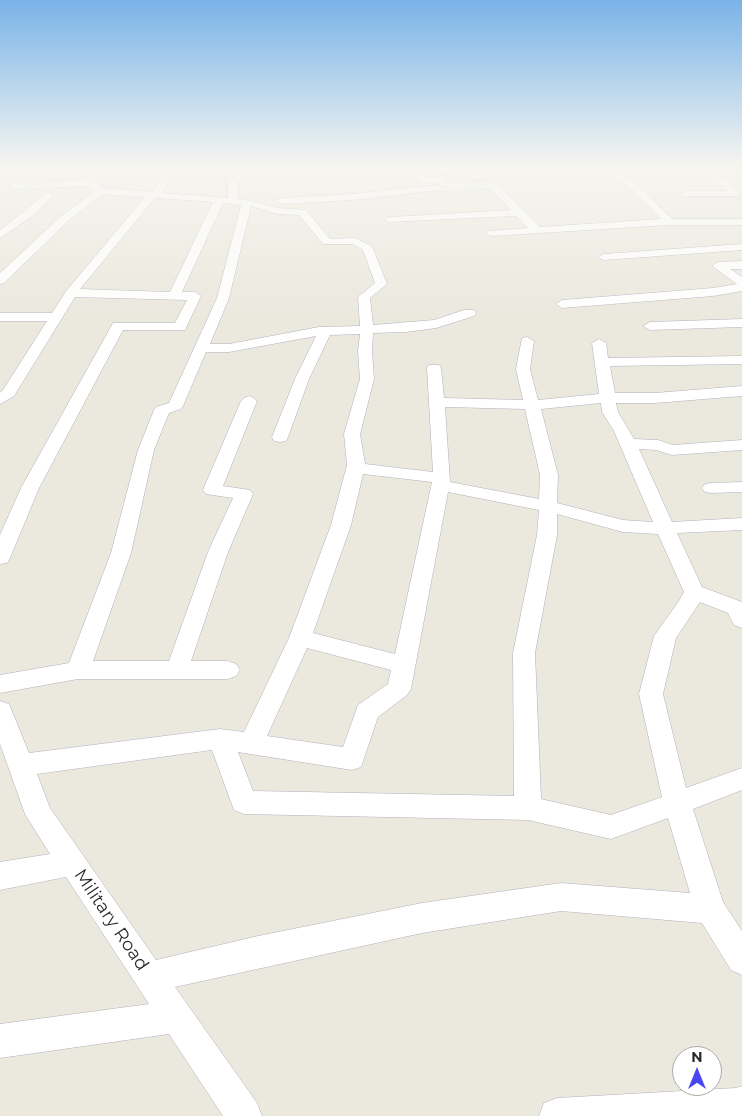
<!DOCTYPE html>
<style>
body{margin:0}
#map{position:relative;width:742px;height:1116px;overflow:hidden;background:#ebe8dd;font-family:Montserrat,sans-serif}
canvas{display:block}
.north{position:absolute;left:672px;top:1046px;width:50px;height:50px;box-sizing:border-box;background:#fff;border:1px solid #aaa;border-radius:50%;rotate:0deg;font-size:14px;font-weight:700;line-height:20px;text-align:center;color:#2a2a2a}
.north::after{content:'';display:block;margin:auto;width:18px;height:22px;background:#4945f0;clip-path:polygon(50% 0,100% 100%,50% 72%,0 100%)}
</style>
<div id="map">
<canvas width="742" height="1116"></canvas>
<div class="north">N</div>
</div>
<script>
const g = document.querySelector('canvas').getContext('2d');
g.lineJoin = 'round';
function shape(rows) {
  const path = new Path2D();
  for (const r of rows) {
    path.moveTo(r[0], r[1]);
    for (let i = 2; i < r.length; i += 2) path.lineTo(r[i], r[i + 1]);
  }
  return path;
}
function stroke(path, color, width, dash) {
  g.strokeStyle = color;
  g.lineWidth = width;
  g.lineCap = dash ? 'butt' : 'round';
  g.setLineDash(dash || []);
  g.stroke(path);
}
function fill(path, color) {
  g.fillStyle = color;
  g.fill(path, 'evenodd');
}
function write(font, color, halo, rows, align = 'center') {
  g.font = font + ' Montserrat,sans-serif';
  g.lineWidth = 4;
  g.setLineDash([]);
  g.textBaseline = 'middle';
  g.strokeStyle = halo;
  g.fillStyle = color;
  for (const [text, x, y, turn = 0] of rows) {
    g.save();
    g.translate(x, y);
    g.rotate((+turn || 0) * Math.PI / 180);
    g.textAlign = isNaN(turn) ? turn : align;
    if (halo) g.strokeText(text, 0, 0);
    g.fillText(text, 0, 0);
    g.restore();
  }
}
const minor = shape([
 [85,166,94,166,98,182,103,188,153,192,161,178,163,166,171,166,171,178,162,193,228,198,228,181,235,175,237,166,246,166,244,176,238,182,238,198,278,208,306,210,330,239,355,238,372,246,387,284,370,298,373,325,434,320,464,310,474,310,476,313,474,316,436,328,406,332,373,333,372,351,374,379,360,434,365,464,433,472,427,368,429,365,439,365,441,368,444,398,523,400,516,369,522,338,527,337,534,341,530,369,538,400,599,394,592,343,599,339,606,343,608,358,742,356,742,364,610,366,615,393,655,393,742,386,742,396,655,403,616,403,618,412,634,439,658,440,673,445,742,440,742,450,672,455,656,450,639,449,672,522,742,518,742,530,677,533,702,587,742,602,742,628,734,625,728,613,700,602,676,638,663,694,686,788,742,768,742,790,693,809,723,902,742,931,742,975,731,970,702,923,561,911,422,933,175,987,257,1103,262,1116,223,1116,169,1034,0,1058,0,1024,149,1004,66,877,0,890,0,862,50,854,25,814,0,744,0,701,9,704,29,753,220,729,244,732,289,638,331,525,347,465,344,434,360,379,358,351,360,334,330,335,309,379,288,437,286,441,280,442,274,441,272,437,295,379,316,336,229,352,206,352,183,406,181,409,169,413,154,450,131,553,93,661,169,661,208,552,233,498,206,494,203,490,241,401,244,398,249,396,254,398,257,401,223,486,250,490,253,494,228,552,191,661,228,661,236,664,240,670,236,676,228,679,78,679,0,693,0,675,69,663,111,553,138,450,154,410,156,407,169,403,217,298,241,205,223,203,182,292,195,292,201,296,185,330,123,330,39,488,10,558,7,563,0,564,0,535,21,488,113,323,175,323,187,300,75,297,14,396,0,404,0,392,3,390,47,321,0,321,0,313,52,313,67,290,145,197,102,194,67,222,4,283,0,284,0,273,59,218,95,191,90,186,13,189,8,186,10,184,88,180,85,166],
 [155,198,213,202,170,292,80,289,155,198],
 [251,206,277,214,299,215,323,244,353,244,363,250,375,283,358,297,360,326,319,327,229,344,210,344,229,298,251,206],
 [601,403,602,412,614,431,653,522,623,520,557,503,558,475,541,409,601,403],
 [445,407,525,409,540,475,539,499,450,482,445,407],
 [363,474,432,482,395,654,313,633,351,525,363,474],
 [448,492,539,510,537,535,513,653,514,796,253,791,238,752,352,770,361,767,378,717,407,695,411,689,448,492],
 [557,514,623,532,658,534,684,592,679,601,654,636,639,694,662,797,611,815,541,799,535,653,557,535,557,514],
 [307,648,391,670,388,684,358,705,343,747,267,736,307,648],
 [212,750,234,810,244,814,528,820,611,839,668,818,690,893,561,883,422,903,258,936,156,960,50,808,37,774,212,750],
 [413,166,422,166,426,177,443,176,446,177,446,181,453,183,496,183,540,227,661,219,631,189,601,166,611,166,637,185,672,219,742,219,742,225,669,225,492,236,488,235,487,233,488,231,528,228,516,216,387,222,386,220,387,218,391,217,511,210,490,188,452,189,433,182,420,182,413,166],
 [480,166,493,166,490,168,496,176,494,178,469,179,469,175,484,174,480,166],
 [703,166,741,166,737,169,716,170,739,192,739,196,683,196,681,194,686,191,728,191,703,166],
 [437,185,442,188,440,190,352,200,282,204,277,201,282,198,352,194,437,185],
 [48,192,53,195,34,215,0,238,0,230,48,192],
 [742,244,742,250,604,260,598,257,604,254,742,244],
 [742,261,742,269,730,269,742,277,742,291,713,296,562,308,556,304,562,300,713,288,737,284,712,266,718,262,742,261],
 [742,319,742,327,650,330,643,326,650,322,742,319],
 [742,482,742,492,711,493,705,492,702,488,705,484,711,483,742,482],
 [742,1086,742,1116,539,1116,544,1103,557,1098,736,1088,742,1086]
]);
stroke(minor, '#b0b0bd', 1);
fill(minor, '#fff');
const sky = g.createLinearGradient(0, 0, 0, 323);
sky.addColorStop(0, '#7ab3e8');
sky.addColorStop(0.51, '#f6f5f0');
sky.addColorStop(1, '#f6f5f000');
g.fillStyle = sky;
g.fillRect(0, 0, 742, 323);
write('18px', '#2a2a2a', '#fff', [
 ["Military Road",111,920,56]
]);
</script>
